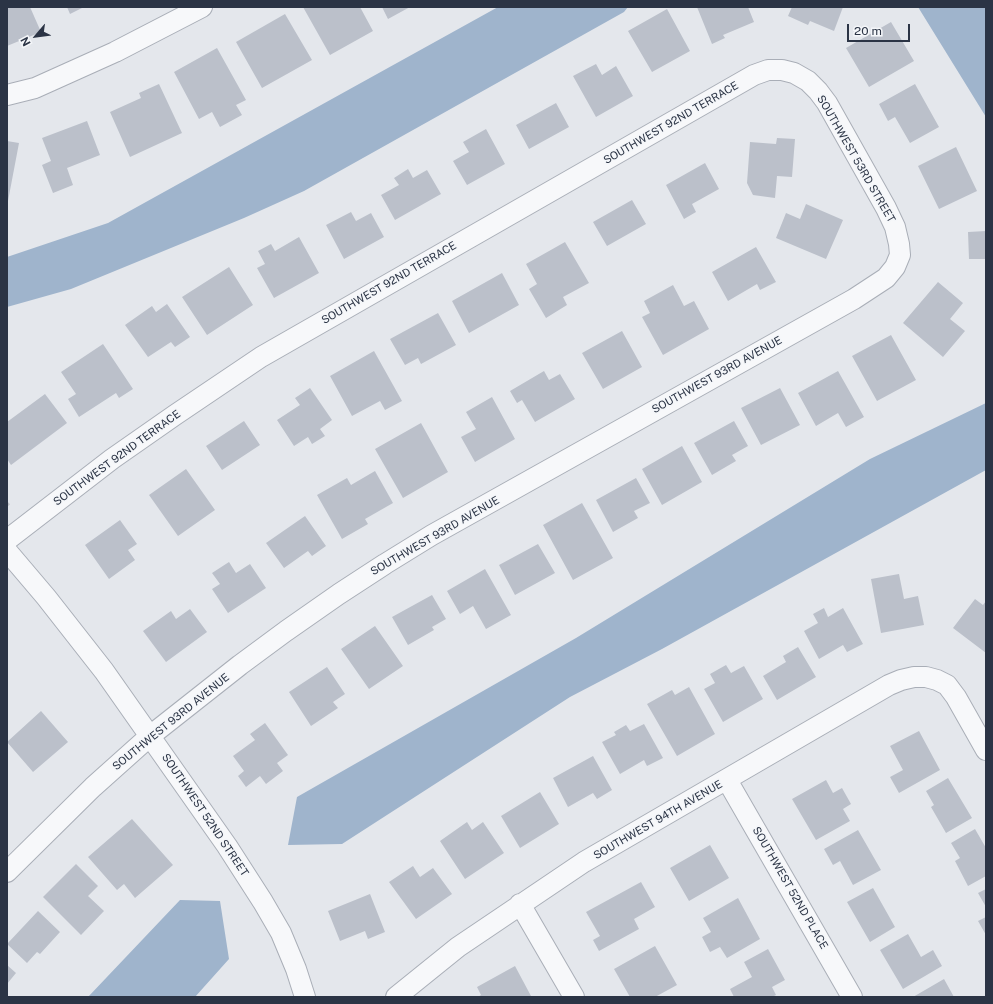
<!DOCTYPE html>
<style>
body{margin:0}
#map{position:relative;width:993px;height:1004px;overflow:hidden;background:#e4e7ec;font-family:"Public Sans",sans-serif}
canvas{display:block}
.frame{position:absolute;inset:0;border:8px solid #2b3445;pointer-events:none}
.north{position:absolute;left:16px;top:16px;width:40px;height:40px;-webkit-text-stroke:3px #f4f6f9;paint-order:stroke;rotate:242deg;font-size:11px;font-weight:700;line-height:16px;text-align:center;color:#2b3445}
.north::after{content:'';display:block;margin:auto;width:14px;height:18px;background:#2b3445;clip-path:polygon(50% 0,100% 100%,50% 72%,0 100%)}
.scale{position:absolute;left:847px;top:24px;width:63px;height:18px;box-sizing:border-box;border:2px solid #2b3445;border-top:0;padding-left:5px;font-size:12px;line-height:14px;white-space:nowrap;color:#2b3445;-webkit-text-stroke:3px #f4f6f9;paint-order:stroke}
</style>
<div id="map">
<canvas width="993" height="1004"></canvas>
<div class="frame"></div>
<div class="north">N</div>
<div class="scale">20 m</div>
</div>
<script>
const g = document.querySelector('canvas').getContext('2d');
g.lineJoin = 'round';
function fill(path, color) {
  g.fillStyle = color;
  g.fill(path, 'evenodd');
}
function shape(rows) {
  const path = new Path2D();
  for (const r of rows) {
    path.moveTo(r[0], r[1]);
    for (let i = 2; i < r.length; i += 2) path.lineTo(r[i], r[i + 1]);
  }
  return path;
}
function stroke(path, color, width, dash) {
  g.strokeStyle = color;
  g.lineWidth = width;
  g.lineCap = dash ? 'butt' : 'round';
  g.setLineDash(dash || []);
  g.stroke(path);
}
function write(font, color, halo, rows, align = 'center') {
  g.font = font + ' "Public Sans",sans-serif';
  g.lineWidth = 3;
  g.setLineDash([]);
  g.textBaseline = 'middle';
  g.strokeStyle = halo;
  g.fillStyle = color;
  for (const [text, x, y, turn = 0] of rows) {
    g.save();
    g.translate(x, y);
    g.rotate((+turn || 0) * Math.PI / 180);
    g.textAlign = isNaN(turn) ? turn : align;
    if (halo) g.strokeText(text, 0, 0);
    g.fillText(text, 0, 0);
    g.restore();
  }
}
fill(shape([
 [498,7,628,7,624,12,304,191,244,218,71,289,7,307,7,257,108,223],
 [918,7,986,7,986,117],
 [986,403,986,470,662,649,570,697,342,844,288,845,297,797,576,638,870,459],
 [180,900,220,901,229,959,195,997,88,997]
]), '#9fb4cc');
fill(shape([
 [7,7,30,7,41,32,7,46],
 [67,7,84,7,70,14],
 [303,7,360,7,373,31,330,55],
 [382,7,410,7,388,19],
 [697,7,748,7,754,22,723,35,725,38,712,44],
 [792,7,843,7,834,31,810,21,808,25,788,16],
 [667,9,690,51,652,72,628,31],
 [285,14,312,60,262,88,236,42],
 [891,22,914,61,869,87,846,48],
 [217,48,246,100,236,105,242,115,220,127,212,112,199,119,174,72],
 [596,64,602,75,616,66,633,96,596,117,573,76],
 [159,84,182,133,130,157,110,112,141,98,139,93],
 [915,84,939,127,910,143,895,117,888,121,879,104],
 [556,103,569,127,529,149,516,125],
 [87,121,100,155,67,168,73,185,53,193,42,165,51,161,42,138],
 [486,129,505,164,467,185,453,161,469,152,463,142],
 [777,138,795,139,792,177,777,176,775,198,753,195,747,183,750,142,776,144],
 [7,141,19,143,8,201,7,201],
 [956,147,977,191,939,209,918,166],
 [705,163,719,189,692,204,696,212,684,219,666,185],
 [408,169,413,178,427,170,441,194,395,220,381,195,399,185,394,178],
 [632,200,646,224,607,246,593,222],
 [806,204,843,220,826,259,776,238,786,213,800,219],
 [351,212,356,221,371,213,384,237,344,259,326,225],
 [986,231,986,259,969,259,968,232],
 [299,237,319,273,274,298,257,268,265,264,258,251,271,244,275,251],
 [565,242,589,283,563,297,567,305,546,318,529,289,537,284,526,264],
 [756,247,776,282,760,290,757,284,728,301,712,272],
 [229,267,253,305,207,335,182,297],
 [502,273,519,305,469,333,452,301],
 [938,282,963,303,950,319,965,331,943,357,903,323],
 [673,285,684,306,694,301,709,329,663,355,642,317,650,313,644,301],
 [167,304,190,337,175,347,171,342,148,357,125,325,152,306,156,312],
 [438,313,456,345,421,364,418,358,405,365,390,339],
 [622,331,642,367,603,389,582,353],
 [891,335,916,380,877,401,852,356],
 [103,344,133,389,119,398,116,393,79,417,68,399,76,394,61,372],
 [374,351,402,401,385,410,380,401,352,416,330,376],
 [544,371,549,380,560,374,575,399,535,422,522,400,517,403,510,391],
 [838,371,864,417,846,427,838,413,816,426,798,393],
 [310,388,332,420,320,429,325,436,312,444,308,437,294,446,277,420,300,405,295,398],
 [780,388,800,425,761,445,741,408],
 [45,394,67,423,11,465,7,459,7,422],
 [492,397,515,439,475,462,461,437,476,429,466,412],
 [244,421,260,445,222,470,206,446],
 [734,421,748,446,732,455,736,461,712,475,694,443],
 [421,423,448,472,403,498,375,449],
 [682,446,702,482,662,505,642,469],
 [186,469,215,510,178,536,149,495],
 [375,471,393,503,365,519,368,524,342,539,317,495,347,478,351,485],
 [636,478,650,503,634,511,638,518,613,532,596,500],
 [582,503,613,558,573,580,543,525],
 [305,516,326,546,312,556,308,551,284,568,266,543],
 [120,520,137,544,128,550,135,560,109,579,85,545],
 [538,544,555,573,515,595,499,565],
 [229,562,236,573,250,564,266,588,228,613,212,589,220,584,212,573],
 [485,569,511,615,486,629,473,606,460,614,447,591],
 [899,574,904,599,918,596,924,625,881,633,871,579],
 [432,595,446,619,432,627,434,630,408,645,392,617],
 [975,599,983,605,986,601,986,653,953,628],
 [824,608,828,617,843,608,863,644,847,652,843,645,819,659,804,631,818,623,813,614],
 [190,609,207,632,166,662,143,631,171,611,176,619],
 [375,626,403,666,369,689,341,649],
 [798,647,816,677,777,700,763,676,786,662,783,656],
 [726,665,731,673,744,666,763,699,723,722,704,689,715,683,710,674],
 [327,667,345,694,333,702,338,708,311,726,289,692],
 [689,687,715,734,677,756,647,704,672,690,675,695],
 [41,711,68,742,33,772,7,742],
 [265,723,288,755,277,763,283,771,266,784,260,776,246,787,238,776,244,771,233,756,255,740,250,734],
 [644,724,663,758,647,766,644,760,620,774,602,742,616,735,614,732,626,725,630,731],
 [919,731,940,770,899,793,890,777,903,770,890,746],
 [593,756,612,790,597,799,593,793,568,807,553,778],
 [948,778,972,818,946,833,931,807,934,805,926,791],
 [826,780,833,793,842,788,851,804,843,809,850,821,816,840,792,799],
 [540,792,559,824,520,848,501,816],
 [132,819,173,865,135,898,124,884,117,890,88,857],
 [467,822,472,830,483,822,504,853,465,879,440,841],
 [975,829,986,848,986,876,968,886,955,861,960,858,951,843],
 [858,830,881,870,853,885,840,861,833,865,824,849],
 [710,845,729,878,689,901,670,868],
 [76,864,98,886,88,896,104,911,81,935,43,897],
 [413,866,420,877,433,868,452,894,416,919,389,882],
 [641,882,655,907,634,919,639,929,599,951,593,940,600,936,586,912],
 [873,888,895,927,870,942,847,902],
 [986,889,986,907,978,893],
 [370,894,385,932,368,939,365,931,340,941,328,911],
 [738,898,760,939,727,958,720,947,710,952,702,937,711,932,703,918],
 [38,911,60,932,40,954,37,952,27,963,7,944],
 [986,917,986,935,978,921],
 [908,934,921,957,933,950,942,966,903,989,880,950],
 [655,946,677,985,655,997,630,997,614,969],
 [768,949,785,980,772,987,776,995,772,997,734,997,730,989,752,977,744,962],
 [7,965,16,973,7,984],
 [515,966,531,996,529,997,478,997,481,995,477,987],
 [944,979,954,997,913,997]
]), '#bbc0ca');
const street = shape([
 [7,95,35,88,115,52,202,7],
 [7,540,112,459,175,415,261,357,754,75,768,70,782,70,794,73,808,81,818,91,827,103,886,208,895,227,899,244,900,255,895,267,886,278,854,299,432,535,385,564,339,594,286,631,240,665,150,736,93,787,7,872],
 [7,551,46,597,104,671,227,846,263,902,281,933,296,969,305,997],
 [727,780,852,997],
 [520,904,574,997],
 [396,997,458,947,584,862,889,685,901,680,914,677,926,677,937,680,947,685,956,697,986,750]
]);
stroke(street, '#a9aeb7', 22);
stroke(shape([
 [7,503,10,506]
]), '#c2c5cb', 2.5, [3, 3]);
stroke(street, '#f7f8fa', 20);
write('11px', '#2b3445', '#f4f6f9', [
 ["SOUTHWEST 92ND TERRACE",671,123,-30],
 ["SOUTHWEST 53RD STREET",856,159,60],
 ["SOUTHWEST 92ND TERRACE",389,283,-30],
 ["SOUTHWEST 93RD AVENUE",717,375,-29],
 ["SOUTHWEST 92ND TERRACE",117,458,-36],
 ["SOUTHWEST 93RD AVENUE",435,536,-30],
 ["SOUTHWEST 93RD AVENUE",171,722,-39],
 ["SOUTHWEST 52ND STREET",205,815,56],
 ["SOUTHWEST 94TH AVENUE",658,820,-30],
 ["SOUTHWEST 52ND PLACE",790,888,60]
]);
</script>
